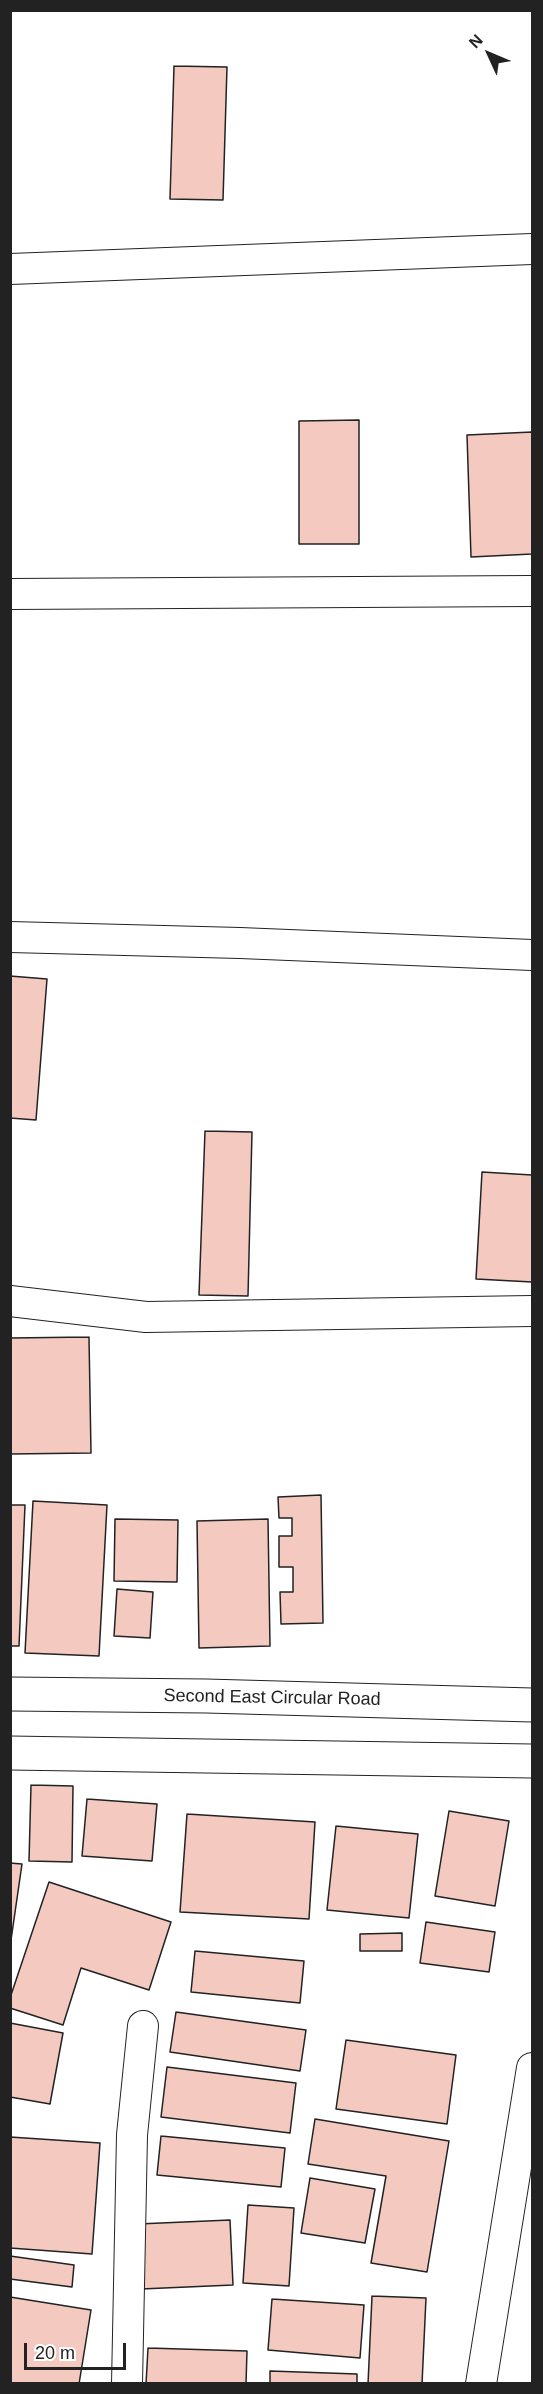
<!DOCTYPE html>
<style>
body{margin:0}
#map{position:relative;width:543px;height:2394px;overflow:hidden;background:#fff;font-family:Arial,sans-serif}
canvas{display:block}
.frame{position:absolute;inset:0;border:12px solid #222;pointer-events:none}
.north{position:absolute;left:459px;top:24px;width:60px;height:60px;-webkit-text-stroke:4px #fff;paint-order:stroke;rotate:314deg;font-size:16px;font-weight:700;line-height:24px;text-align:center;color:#222}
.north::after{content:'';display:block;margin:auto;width:21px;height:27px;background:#222;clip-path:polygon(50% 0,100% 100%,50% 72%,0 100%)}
.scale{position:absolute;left:24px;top:2343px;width:102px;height:27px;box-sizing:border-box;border:3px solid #222;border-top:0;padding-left:8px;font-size:18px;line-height:21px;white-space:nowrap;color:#222;-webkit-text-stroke:4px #fff;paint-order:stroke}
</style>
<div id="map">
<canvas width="543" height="2394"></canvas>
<div class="frame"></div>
<div class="north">N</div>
<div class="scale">20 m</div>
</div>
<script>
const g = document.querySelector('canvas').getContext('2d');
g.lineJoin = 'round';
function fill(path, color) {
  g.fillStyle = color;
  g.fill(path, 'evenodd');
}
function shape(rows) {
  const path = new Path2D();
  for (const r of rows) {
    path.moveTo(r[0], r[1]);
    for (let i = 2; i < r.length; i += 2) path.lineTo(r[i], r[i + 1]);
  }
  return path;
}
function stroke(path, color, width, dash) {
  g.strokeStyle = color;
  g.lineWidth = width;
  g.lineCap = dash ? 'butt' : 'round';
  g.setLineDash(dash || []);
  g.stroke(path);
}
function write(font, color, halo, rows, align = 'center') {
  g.font = font + ' Arial,sans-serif';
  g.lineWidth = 4.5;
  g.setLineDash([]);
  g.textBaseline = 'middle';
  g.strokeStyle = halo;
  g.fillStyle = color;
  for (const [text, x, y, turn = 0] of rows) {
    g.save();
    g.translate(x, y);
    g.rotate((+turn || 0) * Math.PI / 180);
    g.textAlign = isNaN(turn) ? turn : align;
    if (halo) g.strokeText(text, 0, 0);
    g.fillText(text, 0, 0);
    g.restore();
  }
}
const building = shape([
 [174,66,227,67,223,200,170,199,174,66],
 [359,420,359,544,299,544,299,421,359,420],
 [532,432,532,554,471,557,467,435,532,432],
 [10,976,47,979,36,1120,10,1118,10,976],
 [205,1131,252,1132,248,1296,199,1295,205,1131],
 [482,1172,532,1175,532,1282,476,1279,482,1172],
 [89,1337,91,1453,10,1454,10,1338,89,1337],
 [321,1495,323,1623,281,1624,280,1592,293,1592,293,1567,279,1567,279,1536,292,1536,292,1518,279,1518,278,1497,321,1495],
 [33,1501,107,1505,99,1656,25,1653,33,1501],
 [10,1505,25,1505,19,1646,10,1646,10,1505],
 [115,1519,178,1520,177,1582,114,1581,115,1519],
 [268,1519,270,1646,199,1648,197,1521,268,1519],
 [117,1589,153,1592,150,1638,114,1636,117,1589],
 [31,1785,73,1786,72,1862,29,1861,31,1785],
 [87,1799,157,1804,152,1861,82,1856,87,1799],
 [449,1811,509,1821,495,1906,435,1896,449,1811],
 [187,1814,315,1822,309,1919,180,1912,187,1814],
 [336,1826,418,1834,409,1918,327,1910,336,1826],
 [10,1863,22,1864,10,1947,10,1863],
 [49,1882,171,1922,149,1990,81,1968,63,2025,10,2008,10,1998,49,1882],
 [426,1922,495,1932,489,1972,420,1963,426,1922],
 [402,1933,402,1951,360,1951,360,1934,402,1933],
 [195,1951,304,1961,300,2003,191,1992,195,1951],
 [176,2012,306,2030,300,2071,170,2052,176,2012],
 [10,2023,63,2033,50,2104,10,2097,10,2023],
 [346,2040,456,2055,447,2124,336,2109,346,2040],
 [167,2067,296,2083,290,2133,161,2117,167,2067],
 [315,2119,449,2141,427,2272,371,2263,386,2176,308,2164,315,2119],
 [161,2136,285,2148,281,2187,157,2175,161,2136],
 [10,2137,100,2143,92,2254,10,2248,10,2137],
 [310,2178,375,2189,365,2243,301,2233,310,2178],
 [248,2205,294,2208,289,2286,243,2283,248,2205],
 [230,2220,233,2285,141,2289,138,2224,230,2220],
 [10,2256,74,2265,72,2287,10,2279,10,2256],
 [372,2296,426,2298,422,2384,368,2384,372,2296],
 [10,2297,91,2310,79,2384,10,2384,10,2297],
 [272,2299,364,2305,360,2358,268,2350,272,2299],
 [148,2348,247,2351,246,2384,146,2384,148,2348],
 [270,2371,357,2374,357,2384,270,2384,270,2371]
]);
fill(building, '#f3c9c0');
stroke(building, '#222', 1.5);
const street = shape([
 [10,269,532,249],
 [10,594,532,591],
 [10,937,240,943,532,955],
 [10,1301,146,1317,532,1311],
 [127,2384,132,2135,143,2026],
 [481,2384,532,2068]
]);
const secondary = shape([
 [10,1694,206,1696,532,1705],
 [10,1753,532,1761]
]);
stroke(street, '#222', 32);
stroke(secondary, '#222', 35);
stroke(street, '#fff', 30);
stroke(secondary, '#fff', 33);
write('18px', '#222', '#fff', [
 ["Second East Circular Road",272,1698,1]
]);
</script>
